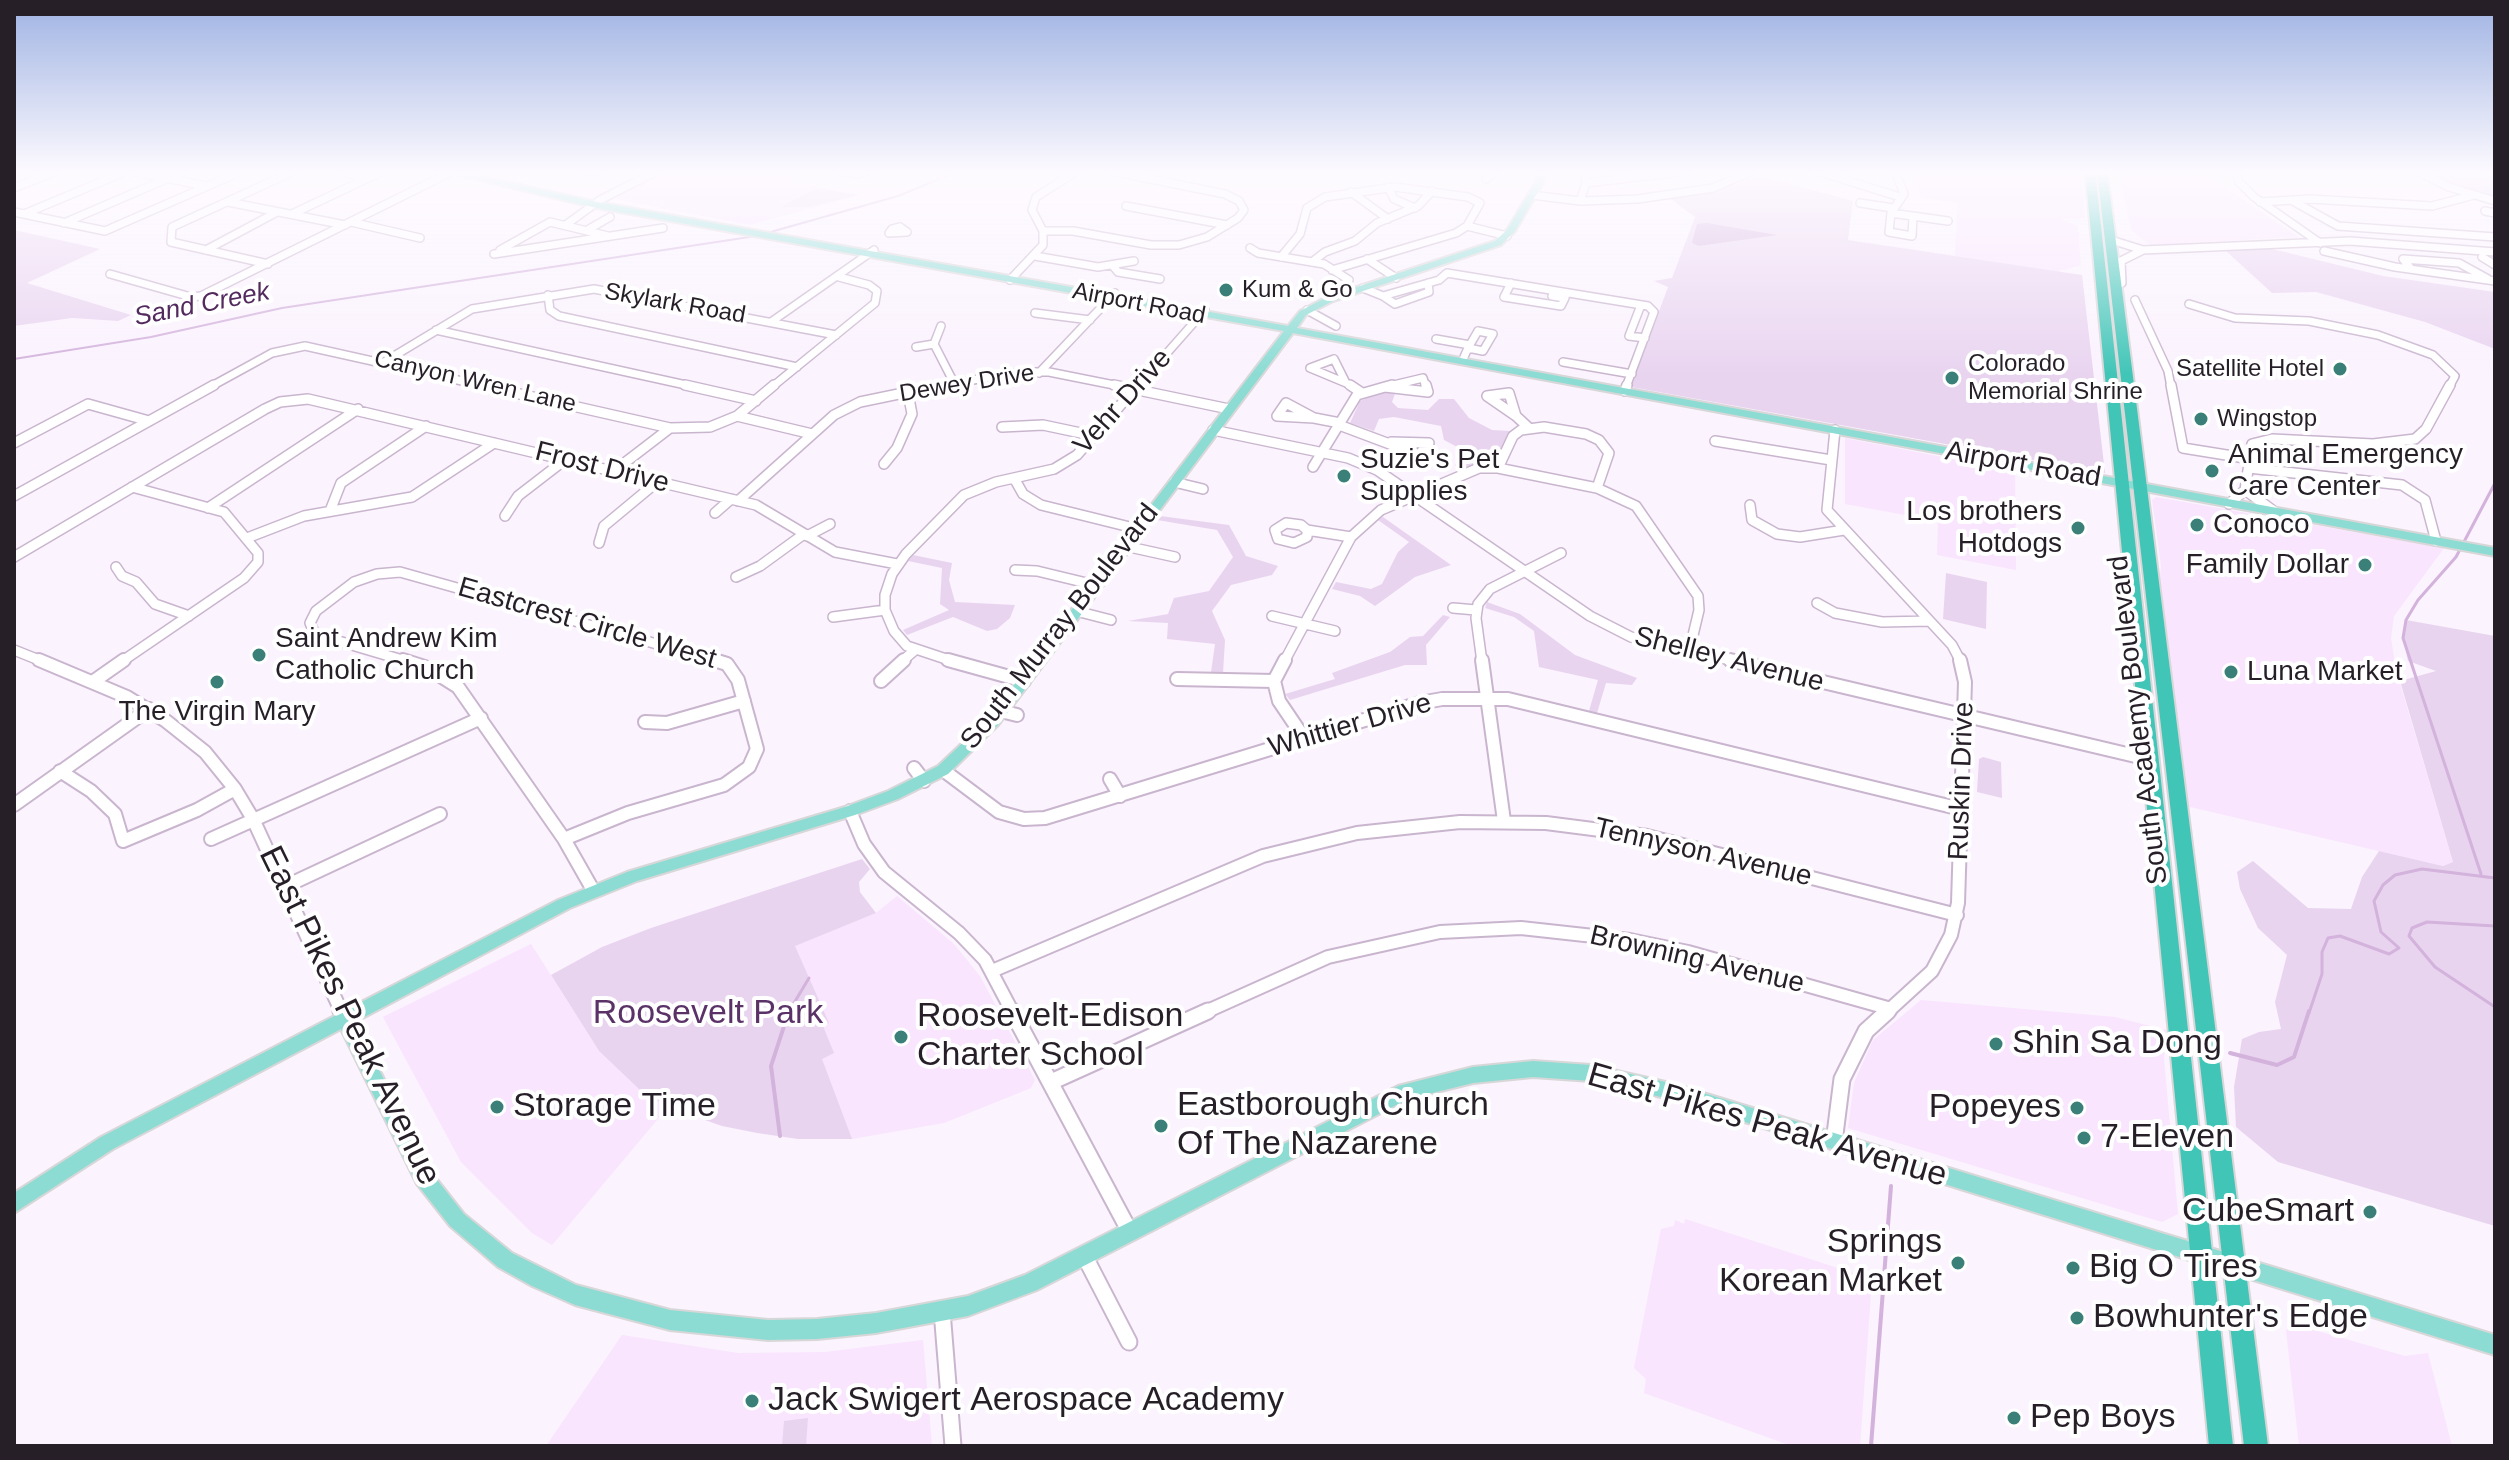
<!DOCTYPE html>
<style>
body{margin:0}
#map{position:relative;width:2509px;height:1460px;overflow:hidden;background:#fbf3fe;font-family:Helvetica,sans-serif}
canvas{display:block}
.frame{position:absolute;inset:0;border:16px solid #261f28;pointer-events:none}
</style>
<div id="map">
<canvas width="2509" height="1460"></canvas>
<div class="frame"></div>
</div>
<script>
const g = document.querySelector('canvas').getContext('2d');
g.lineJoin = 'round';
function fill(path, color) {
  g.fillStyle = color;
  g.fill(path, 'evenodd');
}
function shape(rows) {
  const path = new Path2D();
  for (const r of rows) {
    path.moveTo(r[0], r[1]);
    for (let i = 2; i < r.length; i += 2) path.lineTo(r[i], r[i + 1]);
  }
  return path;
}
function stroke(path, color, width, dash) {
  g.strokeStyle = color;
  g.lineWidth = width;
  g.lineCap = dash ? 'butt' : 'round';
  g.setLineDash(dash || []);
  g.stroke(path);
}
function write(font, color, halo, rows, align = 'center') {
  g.font = font + ' Helvetica,sans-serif';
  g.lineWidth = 8;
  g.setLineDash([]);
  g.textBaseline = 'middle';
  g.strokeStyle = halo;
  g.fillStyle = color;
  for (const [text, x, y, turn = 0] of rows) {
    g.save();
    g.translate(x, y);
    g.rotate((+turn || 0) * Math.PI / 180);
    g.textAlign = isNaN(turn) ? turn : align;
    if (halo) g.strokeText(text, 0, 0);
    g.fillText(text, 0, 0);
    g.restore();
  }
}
fill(shape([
 [661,171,806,171,789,181,861,195,750,225,615,199],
 [1910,171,2082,171,2085,218,2061,219,2078,226,2081,265,2057,272,1955,256,1957,203,1921,198],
 [2118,171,2170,171,2208,176,2299,237,2150,245,2131,230],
 [1845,438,2015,471,2016,570,1937,555,1938,521,1845,504],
 [2156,497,2444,548,2394,616,2391,638,2396,670,2453,862,2443,866,2186,806,2159,588,2161,566,2152,500],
 [897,896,954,944,980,976,1035,1080,1031,1088,944,1123,852,1139,804,1136,795,945,876,913],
 [531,944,599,1051,641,1091,668,1107,552,1245,532,1233,461,1162,383,1017],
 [1921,1000,2115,1017,2166,1030,2164,1059,2178,1214,2162,1222,1848,1128,1854,1083,1873,1040],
 [1685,1219,1872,1279,1860,1446,1792,1446,1644,1393,1646,1379,1634,1368,1661,1229,1674,1226,1675,1220,1684,1224],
 [2300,1326,2405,1356,2428,1353,2452,1446,2299,1446,2286,1330],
 [622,1335,738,1353,825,1352,923,1340,932,1446,546,1446]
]), '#f9e5fe');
fill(shape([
 [2422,171,2495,171,2495,200,2459,189],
 [1754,174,1853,201,1848,240,2082,275,2105,473,1631,387,1668,287,1654,281,1672,278,1695,217,1668,197,1727,187],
 [816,188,857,195,808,207,781,207],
 [14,230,100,249,27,283,131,315,118,321,72,318,14,326],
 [2268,248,2383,276,2495,292,2495,349,2425,322,2316,292,2272,293,2225,250],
 [1396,391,1392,402,1398,408,1428,410,1439,399,1454,399,1469,418,1492,430,1510,431,1493,463,1458,469,1455,465,1463,450,1444,440,1441,426,1394,417,1379,419,1374,431,1350,423,1360,401,1376,394],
 [1160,516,1229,525,1246,556,1278,566,1272,575,1231,585,1212,611,1225,640,1223,673,1211,672,1215,644,1167,639,1168,623,1128,621,1168,614,1174,598,1209,591,1233,557,1217,530,1157,520],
 [1383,517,1451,565,1415,577,1375,606,1360,596,1332,589,1336,582,1371,589,1382,584,1398,552,1409,542,1378,520],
 [913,555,952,563,949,580,955,602,1015,605,1010,618,997,629,987,631,953,617,907,635,903,630,949,610,940,604,942,568,908,561],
 [1946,573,1987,582,1986,629,1943,619],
 [1487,602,1520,614,1575,655,1637,678,1632,685,1606,683,1597,713,1589,711,1598,680,1539,667,1534,631,1514,617,1485,608],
 [1443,615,1450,617,1426,645,1427,665,1405,665,1290,700,1285,694,1335,679,1332,673,1390,652,1410,637,1423,636],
 [2406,620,2495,636,2495,1226,2278,1162,2236,1127,2234,1087,2242,1039,2259,1032,2281,1029,2275,1002,2287,955,2258,928,2240,889,2237,872,2253,861,2308,908,2351,909,2362,877,2379,851,2443,866,2453,862,2400,681,2436,671,2408,661,2403,638],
 [1983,757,2001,762,2002,798,1977,792,1979,759],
 [862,859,870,869,859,882,860,892,876,913,795,946,829,1023,823,1026,834,1053,822,1059,852,1139,798,1139,757,1133,722,1126,668,1107,641,1091,599,1051,551,975,602,947,651,928],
 [808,1418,806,1446,782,1446,784,1421]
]), '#e9d4f0');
fill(shape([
 [1697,224,1707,223,1777,235,1699,246,1692,243]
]), '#d3b2dc');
stroke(shape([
 [767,233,898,196,959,171],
 [14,359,151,337,282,308,756,236]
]), '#d3b2dc', 2);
stroke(shape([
 [2481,874,2403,638,2406,620,2418,600,2456,557,2495,483],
 [2495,926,2427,922,2412,928,2409,936,2435,967,2495,1007],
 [788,1013,809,978],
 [2309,1013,2322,974,2322,952,2328,938,2340,936,2389,954,2399,948,2381,932,2374,901,2383,885,2395,875,2422,869,2495,878]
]), '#d3b2dc', 3);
stroke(shape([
 [2230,1053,2277,1065,2294,1057,2309,1011],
 [780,1136,771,1066,789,1011],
 [1871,1446,1891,1186]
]), '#d3b2dc', 4);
const minorFar3 = shape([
 [130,171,206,186],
 [338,171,367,178],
 [586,171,603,171],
 [839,171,858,174,868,171],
 [1817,171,1900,197],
 [1895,171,1904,194,1891,213,1889,232,1912,236,1913,216],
 [2236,171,2239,182,2254,197,2320,243],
 [2417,171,2449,187,2495,201],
 [1486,179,1495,171],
 [1586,183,1690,171],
 [1388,187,1394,199,1415,208],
 [14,188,56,171],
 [1351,192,1388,219],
 [1532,195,1580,201,1638,199,1713,188,1752,171],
 [2291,200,2338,226,2495,237],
 [1580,201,1586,183,1585,171],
 [228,202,345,225],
 [2260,202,2310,199,2432,206,2474,195],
 [1860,203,1893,208],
 [1126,206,1227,225],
 [2485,211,2495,213],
 [14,212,105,231,242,171],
 [1891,213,1948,221],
 [24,214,127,171],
 [292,214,383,171],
 [351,222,420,238],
 [64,223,185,171],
 [567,224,600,200,657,171],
 [1467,226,1507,236],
 [900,227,907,232,889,233,892,229,900,227],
 [589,229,610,217],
 [1043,231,1073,231,1151,245,1179,245,1207,237,1238,218,1244,210,1239,201,1225,194,1111,171],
 [2111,240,2143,250],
 [1250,248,1258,253,1324,264,1349,280],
 [206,250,277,212],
 [500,250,550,222,608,236],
 [2324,251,2395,267,2495,281],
 [494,254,663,228],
 [1035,256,1098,267,1134,261],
 [1281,257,1300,234,1307,208,1325,197,1395,187,1468,197,1480,203,1467,226,1456,233,1332,270],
 [2482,257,2495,265],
 [1367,259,1396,278],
 [1312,262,1325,252,1355,241,1377,223,1418,206,1432,191],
 [268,264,171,242,172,227,294,171],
 [1113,266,1118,272,1160,279],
 [2411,269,2403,259,2459,263,2488,279],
 [110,274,191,297,201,296,453,171],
 [1010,280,1043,245,1043,231,1032,210,1036,197,1077,171],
 [1511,283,1504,297,1561,306,1565,298,1552,296],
 [2115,286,2122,283,2121,261,2143,250,2350,241,2495,252],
 [1363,288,1383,296,1439,280,1447,273,1648,306,1654,312,1626,387],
 [548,295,550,310,559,316,797,367],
 [1383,296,1395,304,1429,292,1428,283],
 [2135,300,2168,371,2171,387],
 [2189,304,2235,318,2309,321,2378,335,2433,355,2455,376,2449,387],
 [1641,305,1629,336,1645,338],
 [1307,310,1336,326],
 [1035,313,1090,320],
 [771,322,874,250],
 [941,326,934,344,954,383],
 [436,330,695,387],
 [1478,331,1493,334,1483,351,1468,348,1478,331],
 [1436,339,1470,345],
 [916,347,934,344],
 [1464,357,1468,348],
 [1334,359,1346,383,1310,368,1334,359],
 [384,362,472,309,594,289,836,335],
 [1563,362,1632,374],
 [1039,373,1115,293],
 [1346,383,1353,387],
 [210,387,272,353,305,346,489,387],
 [772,387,875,303,877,291,869,285,839,277],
 [932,387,1020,372,1049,372,1124,387],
 [1137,387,1205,310],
 [1385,387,1388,387],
 [1385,387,1423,378,1426,387]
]);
const minorFar2 = shape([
 [480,385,670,428,710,427,737,416,774,385],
 [685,385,756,401],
 [1114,385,1229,409],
 [1350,385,1362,393],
 [2171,385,2183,448,2251,459],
 [1385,387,1428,392,1426,385],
 [1385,387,1392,385],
 [1625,391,1627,385],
 [1509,393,1516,416,1487,396,1509,393],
 [1286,403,1314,418,1277,416,1286,403],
 [737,416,812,434],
 [1516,416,1529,428],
 [1314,418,1340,423],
 [1339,425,1419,455,1429,443,1391,442],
 [1002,427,1043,425,1095,436],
 [1213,430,1348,458,1377,470,1590,616,1631,637,1739,662],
 [1835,430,1827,510,1952,645,1961,662],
 [1715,441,1831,460],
 [14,443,88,404,149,421],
 [884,464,897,448,912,414,908,393],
 [1313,467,1357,395,1385,387],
 [1498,468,1513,436,1521,430,1544,427,1586,434,1599,440,1609,453,1597,488],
 [2249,468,2402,485,2425,500,2436,541],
 [614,471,670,428],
 [1014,478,1023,494,1041,505,1138,529],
 [1174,482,1203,489],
 [2245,490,2275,512],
 [14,496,214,385],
 [738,501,834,415,860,402,942,385],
 [2229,504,2245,490,2252,444,2272,439,2373,444,2415,439,2426,429,2450,385],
 [1750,505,1752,520,1777,534,1800,537,1844,530],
 [208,508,358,409],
 [330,511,341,483,426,426],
 [715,513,731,499],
 [505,516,518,496,566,459],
 [1286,523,1301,525,1307,530,1307,537,1294,543,1278,539,1275,530,1286,523],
 [1307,530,1351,537],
 [807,536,830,524],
 [247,538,304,516,412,497,494,443],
 [599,543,604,526,657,482],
 [1125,546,1175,557],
 [14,557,265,409,280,402,308,399,756,505,835,552,897,564],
 [116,567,122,576,136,582,155,604,189,616],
 [1015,570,1037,571,1095,585],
 [736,577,760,566,804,534],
 [1817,603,1835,613,1882,622,1929,621],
 [1453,608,1476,610],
 [1076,611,1111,620],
 [1272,616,1335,631],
 [833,617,885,610],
 [14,650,44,662],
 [121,662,244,578,258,562,258,553,224,512,132,487],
 [409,662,315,634,310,623,316,611,354,582,377,574,400,572,721,662],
 [901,662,915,650],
 [955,662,907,646,894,631,885,610,885,595,892,574,906,554,964,495,996,482,1054,469,1077,455,1138,385],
 [1284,662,1351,537,1381,510,1479,468,1498,468,1597,488,1636,506,1698,596,1699,610,1689,652],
 [1482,662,1476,618,1478,604,1490,589,1561,553]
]);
const minorFar1 = shape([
 [39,660,127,697,166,721,205,752,235,789,253,819,342,1013],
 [403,660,428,668,458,687,564,839],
 [948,660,1024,681],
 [1285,660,1274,681,1279,701,1304,738],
 [1482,660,1504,821],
 [1730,660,2148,759],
 [1177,679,1274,681],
 [94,681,124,660],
 [881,681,904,660],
 [1001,711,1017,715],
 [645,722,667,723,744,701],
 [914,768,924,781],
 [943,770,999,812,1024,819,1045,818,1420,703,1442,699,1508,699,1961,809],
 [60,771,91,791,115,814,123,841,197,810,235,789],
 [1110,779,1120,796],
 [14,805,149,709],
 [850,811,864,844,884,872,959,933,985,960,1013,1013],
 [211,839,481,718],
 [564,839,593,890],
 [564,839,628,813,724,785,749,767,757,749,738,680,727,664,714,660],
 [284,887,440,814],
 [992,971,1263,856,1357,833,1460,822,1546,823,1647,836,1957,915],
 [1203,1013,1328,957,1440,932,1521,928,1630,940,1688,952,1891,1009],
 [1886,1013,1932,971,1951,935,1958,903,1965,682,1960,660]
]);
const minor = shape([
 [341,1011,345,1019],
 [1012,1011,1130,1232],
 [1051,1082,1208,1011],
 [1834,1142,1842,1079,1866,1031,1888,1011],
 [1084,1255,1129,1342],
 [942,1311,953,1446]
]);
const major = shape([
 [442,171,456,171,597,202,1288,326,1300,311,1327,297,1495,241,1507,230,1535,183,1537,171,1545,171,1543,183,1515,231,1501,245,1333,301,1306,315,1297,328,2495,548,2495,556,1293,333,998,725,948,774,898,799,855,815,637,881,570,908,355,1022,431,1172,464,1214,512,1253,576,1285,670,1310,768,1320,817,1319,876,1313,968,1296,1025,1275,1398,1086,1473,1067,1533,1061,1591,1065,1674,1084,2495,1335,2495,1355,1674,1100,1591,1081,1533,1077,1473,1083,1408,1099,1037,1290,968,1316,876,1333,817,1339,768,1340,670,1330,575,1305,532,1286,498,1267,450,1226,417,1184,341,1029,113,1149,14,1213,14,1193,101,1137,558,900,627,872,845,807,888,791,938,766,988,719,1284,331,597,208,442,171]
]);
const highway = shape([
 [2085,171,2095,171,2233,1446,2209,1446,2085,171],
 [2097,171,2107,171,2268,1446,2244,1446,2097,171]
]);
stroke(minorFar3, '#c9b6ce', 10);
stroke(minorFar2, '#c9b6ce', 12);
stroke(minorFar1, '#c9b6ce', 16);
stroke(minor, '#c9b6ce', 19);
stroke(major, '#d8d7d8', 4);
stroke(highway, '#d8d7d8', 4);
stroke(minorFar3, '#fff', 7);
stroke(minorFar2, '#fff', 9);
stroke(minorFar1, '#fff', 12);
stroke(minor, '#fff', 15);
fill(major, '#8cdcd4');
fill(highway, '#40c5b7');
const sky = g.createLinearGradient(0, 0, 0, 375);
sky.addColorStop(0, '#9fb3e3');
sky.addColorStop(0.46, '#fdfaff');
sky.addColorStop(1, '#fdfaff00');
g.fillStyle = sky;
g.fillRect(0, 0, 2509, 375);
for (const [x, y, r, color] of [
 [1226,290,8,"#3a8078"],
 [2340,369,8,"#3a8078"],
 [1952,378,8,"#3a8078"],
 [2201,419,8,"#3a8078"],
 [2212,471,8,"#3a8078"],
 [1344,476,8,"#3a8078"],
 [2197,525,8,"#3a8078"],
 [2078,528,8,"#3a8078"],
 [2365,565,8,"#3a8078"],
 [259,655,8,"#3a8078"],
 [2231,672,8,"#3a8078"],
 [217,682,8,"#3a8078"],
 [901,1037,8,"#3a8078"],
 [1996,1044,8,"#3a8078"],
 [497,1107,8,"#3a8078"],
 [2077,1108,8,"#3a8078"],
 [1161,1126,8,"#3a8078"],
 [2084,1138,8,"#3a8078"],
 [2370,1212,8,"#3a8078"],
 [1958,1263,8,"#3a8078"],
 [2073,1268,8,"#3a8078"],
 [2077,1318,8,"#3a8078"],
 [752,1401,8,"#3a8078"],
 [2014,1418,8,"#3a8078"]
]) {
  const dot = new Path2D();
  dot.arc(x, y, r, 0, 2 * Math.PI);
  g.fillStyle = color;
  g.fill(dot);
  stroke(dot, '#fff', 3);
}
write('24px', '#261f28', '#fff', [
 ["Kum & Go",1242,290],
 ["Colorado",1968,364],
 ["Memorial Shrine",1968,392],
 ["Satellite Hotel",2324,369,"right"],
 ["Wingstop",2217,419]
], 'left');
write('24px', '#261f28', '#fff', [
 ["Skylark Road",675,304,10],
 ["Airport Road",1139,304,11],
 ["Canyon Wren Lane",475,382,13],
 ["Dewey Drive",967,384,-9]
]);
write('italic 26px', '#532a5e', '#fff', [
 ["Sand Creek",202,305,-11]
]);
write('28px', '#261f28', '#fff', [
 ["Vehr Drive",1123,402,-48],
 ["Airport Road",2023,465,10],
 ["Frost Drive",602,468,14],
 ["Eastcrest Circle West",587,624,16],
 ["South Murray Boulevard",1060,627,-52],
 ["Shelley Avenue",1729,660,14],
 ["South Academy Boulevard",2139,720,-97],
 ["Whittier Drive",1350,726,-16],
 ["Ruskin Drive",1962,781,-88],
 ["Tennyson Avenue",1703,853,13],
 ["Browning Avenue",1697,960,13]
]);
write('28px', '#261f28', '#fff', [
 ["Animal Emergency",2228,455],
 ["Care Center",2228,487],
 ["Suzie's Pet",1360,460],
 ["Supplies",1360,492],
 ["Los brothers",2062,512,"right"],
 ["Hotdogs",2062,544,"right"],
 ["Conoco",2213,525],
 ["Family Dollar",2349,565,"right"],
 ["Saint Andrew Kim",275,639],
 ["Catholic Church",275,671],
 ["Luna Market",2247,672],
 ["The Virgin Mary",217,712,"center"]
], 'left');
write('34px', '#5b3267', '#fff', [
 ["Roosevelt Park",708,1014]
]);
write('34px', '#261f28', '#fff', [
 ["East Pikes Peak Avenue",349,1016,64],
 ["East Pikes Peak Avenue",1767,1126,16]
]);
write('34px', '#261f28', '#fff', [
 ["Roosevelt-Edison",917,1017],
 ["Charter School",917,1056],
 ["Shin Sa Dong",2012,1044],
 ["Eastborough Church",1177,1106],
 ["Of The Nazarene",1177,1145],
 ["Storage Time",513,1107],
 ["Popeyes",2061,1108,"right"],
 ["7-Eleven",2100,1138],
 ["CubeSmart",2354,1212,"right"],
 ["Springs",1942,1243,"right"],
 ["Korean Market",1942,1282,"right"],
 ["Big O Tires",2089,1268],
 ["Bowhunter's Edge",2093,1318],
 ["Jack Swigert Aerospace Academy",768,1401],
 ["Pep Boys",2030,1418]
], 'left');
</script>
